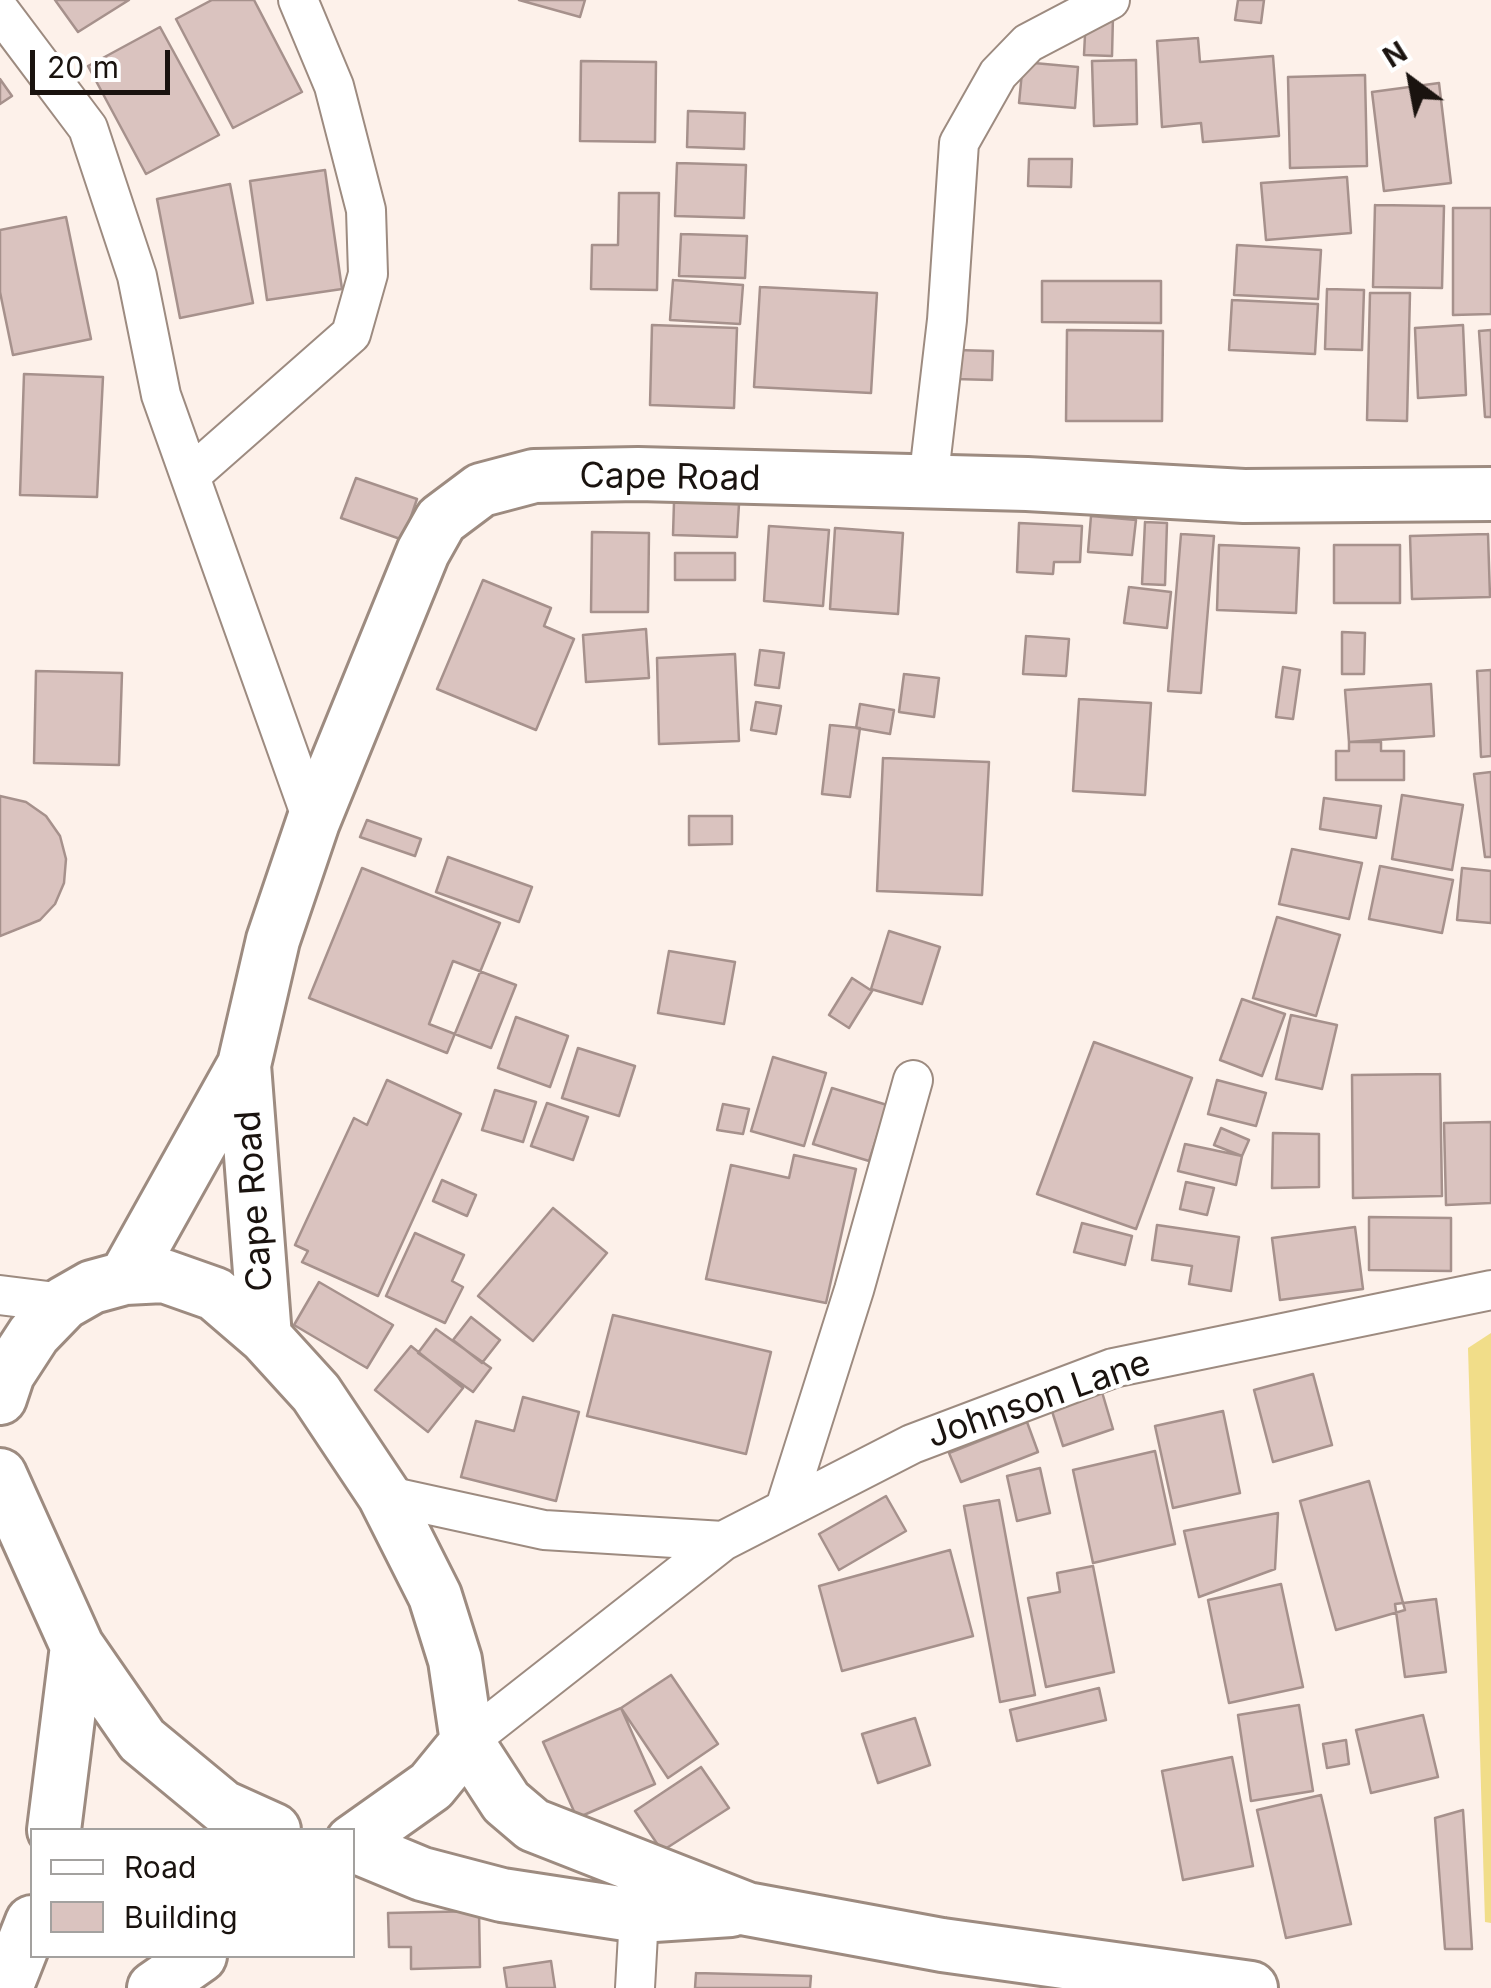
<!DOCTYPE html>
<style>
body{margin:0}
#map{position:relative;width:1491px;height:1988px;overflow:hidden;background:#fdf1ea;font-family:Inter,sans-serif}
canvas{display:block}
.legend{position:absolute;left:30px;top:1828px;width:325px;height:130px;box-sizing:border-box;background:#fff;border:2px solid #a3a19f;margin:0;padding:12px 18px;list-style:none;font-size:30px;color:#1a130f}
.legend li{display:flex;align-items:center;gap:20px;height:50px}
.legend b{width:50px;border:2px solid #a3a19f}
.north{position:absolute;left:1361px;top:30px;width:100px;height:100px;-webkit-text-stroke:8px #fff;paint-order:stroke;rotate:328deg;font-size:28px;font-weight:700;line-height:40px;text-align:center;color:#1a130f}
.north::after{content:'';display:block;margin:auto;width:35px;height:45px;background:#1a130f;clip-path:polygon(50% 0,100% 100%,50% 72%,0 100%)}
.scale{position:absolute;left:30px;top:50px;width:140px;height:45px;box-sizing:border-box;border:5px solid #1a130f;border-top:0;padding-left:12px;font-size:30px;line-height:35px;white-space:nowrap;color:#1a130f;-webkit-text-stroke:8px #fff;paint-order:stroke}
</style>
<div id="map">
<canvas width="1491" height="1988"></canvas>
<ul class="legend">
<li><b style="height:12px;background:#fff"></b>Road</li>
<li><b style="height:28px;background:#dac3bf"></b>Building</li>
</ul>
<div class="north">N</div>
<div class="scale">20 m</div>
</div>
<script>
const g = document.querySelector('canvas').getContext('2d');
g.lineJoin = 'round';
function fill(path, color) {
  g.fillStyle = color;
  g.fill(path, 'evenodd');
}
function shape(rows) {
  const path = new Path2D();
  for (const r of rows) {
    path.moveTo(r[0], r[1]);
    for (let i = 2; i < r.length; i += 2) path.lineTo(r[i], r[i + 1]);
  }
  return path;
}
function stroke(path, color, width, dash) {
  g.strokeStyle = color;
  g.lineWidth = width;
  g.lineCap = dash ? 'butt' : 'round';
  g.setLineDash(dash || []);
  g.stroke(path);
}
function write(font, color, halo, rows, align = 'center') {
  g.font = font + ' Inter,sans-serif';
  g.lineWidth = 8;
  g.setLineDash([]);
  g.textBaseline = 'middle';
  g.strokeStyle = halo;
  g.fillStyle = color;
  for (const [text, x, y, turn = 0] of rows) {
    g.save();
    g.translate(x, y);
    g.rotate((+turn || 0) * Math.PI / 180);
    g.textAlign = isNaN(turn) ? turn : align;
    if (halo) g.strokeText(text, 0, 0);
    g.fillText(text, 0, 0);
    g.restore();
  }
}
fill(shape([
 [1491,1333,1491,1923,1485,1922,1468,1348]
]), '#f1dd89');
const building = shape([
 [55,0,129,0,78,32,55,0],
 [212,0,254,0,302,92,233,128,176,19,212,0],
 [519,0,585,0,580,17,519,0],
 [1238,0,1264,0,1261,23,1235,20,1238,0],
 [1086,15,1113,16,1112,56,1084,55,1086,15],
 [160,27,219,135,146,174,88,66,160,27],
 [1198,38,1200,62,1273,56,1279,136,1203,142,1201,123,1162,127,1157,41,1198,38],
 [1136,60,1137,124,1094,126,1092,61,1136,60],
 [581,61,656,62,655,142,580,141,581,61],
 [1023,62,1078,67,1075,108,1019,103,1023,62],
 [1365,75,1367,166,1290,168,1288,77,1365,75],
 [0,79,12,96,0,104,0,79],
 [1439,83,1451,183,1384,191,1372,92,1439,83],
 [688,111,745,113,744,149,687,147,688,111],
 [1029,159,1072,159,1071,187,1028,186,1029,159],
 [677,163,746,165,744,218,675,216,677,163],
 [325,170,342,289,267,300,250,181,325,170],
 [1347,177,1351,233,1266,240,1261,183,1347,177],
 [230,184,253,303,180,318,157,199,230,184],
 [619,193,659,193,657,290,591,289,592,245,618,245,619,193],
 [1375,205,1444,206,1442,288,1373,287,1375,205],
 [1453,208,1491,208,1491,314,1453,315,1453,208],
 [66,217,91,339,13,355,0,292,0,230,66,217],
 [681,234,747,236,745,278,679,276,681,234],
 [1237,245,1321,250,1318,299,1234,295,1237,245],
 [673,280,743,285,740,324,670,320,673,280],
 [1042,281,1161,281,1161,323,1042,322,1042,281],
 [760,287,877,293,871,393,754,387,760,287],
 [1327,289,1364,290,1362,350,1325,349,1327,289],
 [1370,293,1410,293,1407,421,1367,420,1370,293],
 [1232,300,1318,304,1315,354,1229,350,1232,300],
 [652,325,737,328,734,408,650,405,652,325],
 [1463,325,1466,395,1418,398,1415,328,1463,325],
 [1067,330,1163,331,1162,421,1066,421,1067,330],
 [1491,330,1491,417,1485,417,1479,331,1491,330],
 [956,350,993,351,992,380,955,379,956,350],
 [24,374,103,377,97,497,20,495,24,374],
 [356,478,417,499,403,540,341,518,356,478],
 [674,502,739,504,737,537,673,535,674,502],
 [1091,516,1136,520,1132,555,1088,552,1091,516],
 [1145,522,1167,523,1165,585,1142,584,1145,522],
 [1019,523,1082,526,1080,562,1054,562,1053,574,1017,572,1019,523],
 [769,526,829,530,823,606,764,601,769,526],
 [835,528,903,533,898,614,830,609,835,528],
 [592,532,649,533,648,612,591,612,592,532],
 [1181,534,1214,536,1201,693,1168,691,1181,534],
 [1488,534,1490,597,1412,599,1410,536,1488,534],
 [1219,545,1299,548,1296,613,1217,610,1219,545],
 [1334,545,1400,545,1400,603,1334,603,1334,545],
 [675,553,735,553,735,580,675,580,675,553],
 [483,580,551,608,544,626,574,639,536,730,437,689,483,580],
 [1129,587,1171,592,1167,628,1124,623,1129,587],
 [646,629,649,678,586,682,583,635,646,629],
 [1342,632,1365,633,1364,674,1342,674,1342,632],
 [1026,636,1069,639,1066,676,1023,674,1026,636],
 [760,650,784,653,779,688,755,685,760,650],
 [735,654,739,741,659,744,657,658,735,654],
 [1283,667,1300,670,1293,719,1276,717,1283,667],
 [1491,670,1491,756,1481,757,1477,671,1491,670],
 [36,671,122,673,119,765,34,763,36,671],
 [904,674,939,678,934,717,899,712,904,674],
 [1431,684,1434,736,1349,742,1345,690,1431,684],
 [1079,699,1151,703,1145,795,1073,791,1079,699],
 [756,702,781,706,776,734,751,730,756,702],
 [860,704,894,710,890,734,856,728,860,704],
 [830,725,860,728,850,797,822,794,830,725],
 [1349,742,1381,742,1381,751,1404,751,1404,780,1336,780,1336,751,1349,751,1349,742],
 [883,758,989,762,982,895,877,891,883,758],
 [1491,772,1491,857,1485,857,1474,774,1491,772],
 [1402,795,1463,805,1452,870,1392,859,1402,795],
 [0,796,26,802,46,816,60,836,66,859,64,883,55,904,40,920,0,936,0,796],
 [1324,798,1381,806,1376,838,1320,829,1324,798],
 [689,816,732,816,732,844,689,845,689,816],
 [367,820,421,839,415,856,360,837,367,820],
 [1292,849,1362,863,1349,919,1279,904,1292,849],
 [448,857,532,887,519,922,436,892,448,857],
 [1380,866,1453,880,1442,933,1369,919,1380,866],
 [362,868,500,923,447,1053,309,998,362,868],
 [1462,868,1491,871,1491,923,1457,920,1462,868],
 [1277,917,1340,935,1316,1016,1253,998,1277,917],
 [889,931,940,947,922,1004,871,989,889,931],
 [669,951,735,962,724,1024,658,1013,669,951],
 [453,961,516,985,491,1048,429,1024,453,961],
 [852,978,872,991,849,1028,829,1015,852,978],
 [1242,999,1285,1014,1262,1076,1220,1060,1242,999],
 [1291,1015,1337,1025,1322,1089,1276,1079,1291,1015],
 [516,1017,568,1036,550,1087,498,1068,516,1017],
 [1094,1042,1192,1078,1136,1229,1037,1194,1094,1042],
 [578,1048,635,1066,619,1116,562,1098,578,1048],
 [773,1057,826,1073,804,1146,751,1131,773,1057],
 [1440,1074,1442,1196,1353,1198,1352,1075,1440,1074],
 [387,1080,461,1114,378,1296,302,1262,308,1251,295,1245,354,1118,367,1125,387,1080],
 [1217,1080,1266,1093,1256,1126,1208,1114,1217,1080],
 [832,1088,887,1105,869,1161,813,1144,832,1088],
 [495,1090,536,1102,523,1142,482,1130,495,1090],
 [547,1103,588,1117,573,1160,531,1146,547,1103],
 [723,1104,749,1109,743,1134,717,1130,723,1104],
 [1491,1122,1491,1203,1446,1205,1444,1123,1491,1122],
 [1221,1128,1249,1140,1242,1156,1214,1145,1221,1128],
 [1273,1133,1319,1134,1319,1187,1272,1188,1273,1133],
 [1185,1144,1242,1156,1236,1185,1178,1171,1185,1144],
 [794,1155,856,1169,826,1303,706,1279,731,1165,789,1178,794,1155],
 [442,1180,476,1195,467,1216,433,1201,442,1180],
 [1186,1182,1214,1188,1207,1215,1180,1209,1186,1182],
 [553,1208,607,1253,533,1341,478,1296,553,1208],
 [1369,1217,1451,1218,1451,1271,1369,1270,1369,1217],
 [1082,1223,1132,1236,1125,1265,1074,1252,1082,1223],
 [1157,1225,1239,1237,1231,1291,1189,1284,1192,1266,1152,1260,1157,1225],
 [1355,1227,1363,1289,1280,1300,1272,1238,1355,1227],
 [415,1233,464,1255,452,1281,463,1287,445,1323,386,1296,415,1233],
 [319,1282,393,1325,367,1368,294,1325,319,1282],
 [613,1315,771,1352,746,1454,587,1416,613,1315],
 [471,1317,500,1340,482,1363,453,1340,471,1317],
 [436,1329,491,1368,473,1392,418,1353,436,1329],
 [411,1346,463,1388,428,1432,375,1390,411,1346],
 [1313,1374,1332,1445,1273,1462,1254,1390,1313,1374],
 [1102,1392,1113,1429,1063,1446,1051,1408,1102,1392],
 [523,1397,579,1412,556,1501,461,1477,476,1421,514,1431,523,1397],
 [1223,1411,1240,1493,1173,1508,1155,1426,1223,1411],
 [1027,1422,1038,1452,961,1482,949,1453,1027,1422],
 [1155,1451,1175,1544,1093,1563,1073,1470,1155,1451],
 [1040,1468,1050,1513,1017,1521,1007,1476,1040,1468],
 [1369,1481,1405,1610,1336,1630,1300,1501,1369,1481],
 [886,1496,906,1531,839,1570,819,1534,886,1496],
 [999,1500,1035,1695,1000,1702,964,1506,999,1500],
 [1278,1513,1275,1569,1199,1597,1184,1531,1278,1513],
 [950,1550,973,1636,842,1671,819,1586,950,1550],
 [1093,1566,1114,1672,1046,1687,1028,1598,1060,1592,1057,1573,1093,1566],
 [1281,1584,1303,1687,1229,1703,1208,1600,1281,1584],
 [1436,1599,1446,1672,1405,1677,1395,1604,1436,1599],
 [671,1675,718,1744,668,1778,621,1708,671,1675],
 [1099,1688,1106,1720,1017,1741,1010,1710,1099,1688],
 [1299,1705,1313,1791,1251,1801,1238,1715,1299,1705],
 [621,1708,655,1784,577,1818,543,1742,621,1708],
 [1423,1715,1438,1777,1371,1793,1356,1730,1423,1715],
 [915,1718,930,1765,878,1783,862,1734,915,1718],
 [1346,1740,1349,1764,1327,1768,1323,1744,1346,1740],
 [1232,1757,1253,1866,1183,1880,1162,1771,1232,1757],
 [701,1767,729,1808,662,1851,635,1811,701,1767],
 [1321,1795,1351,1924,1286,1938,1257,1810,1321,1795],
 [1463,1810,1472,1949,1445,1949,1435,1818,1463,1810],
 [479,1911,480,1967,411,1969,411,1947,389,1947,388,1913,479,1911],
 [551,1961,555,1988,507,1988,504,1968,551,1961],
 [696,1973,811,1976,810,1988,695,1988,696,1973]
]);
fill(building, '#dac3bf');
stroke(building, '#a6918c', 2.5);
const street = shape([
 [0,11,88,128,137,276,161,395,313,822],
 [192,474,351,334,368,274,366,210,334,86,298,0],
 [928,483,947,320,959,143,998,74,1028,43,1110,0],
 [0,1295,64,1303],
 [384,1495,544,1530,723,1541],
 [786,1505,854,1290,913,1080],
 [467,1742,723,1541,912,1444,1113,1368,1491,1290],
 [635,1988,639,1916]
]);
const secondary = shape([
 [244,1065,265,1337],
 [125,1278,244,1065,273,940,313,822,423,552,441,520,481,490,534,476,638,474,1027,484,1244,496,1491,494],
 [0,1398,8,1374,34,1334,64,1303,92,1287,125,1278,164,1276,215,1294,265,1337,316,1393,384,1495,435,1596,455,1660,467,1742,431,1786,352,1842],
 [0,1475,77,1646,142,1740,223,1807,274,1830],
 [467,1742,506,1802,533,1825,747,1909,942,1945,1251,1988],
 [54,1830,77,1646],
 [352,1845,422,1874,502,1895,639,1916,731,1910],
 [6,1988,32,1922],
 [154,1988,200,1956]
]);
stroke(street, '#9d8b80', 42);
stroke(secondary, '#9d8b80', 58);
stroke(street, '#fff', 38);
stroke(secondary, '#fff', 52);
write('35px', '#1a130f', '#fff', [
 ["Cape Road",670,478,1],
 ["Cape Road",255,1201,-94],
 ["Johnson Lane",1039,1400,-19]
]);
</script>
